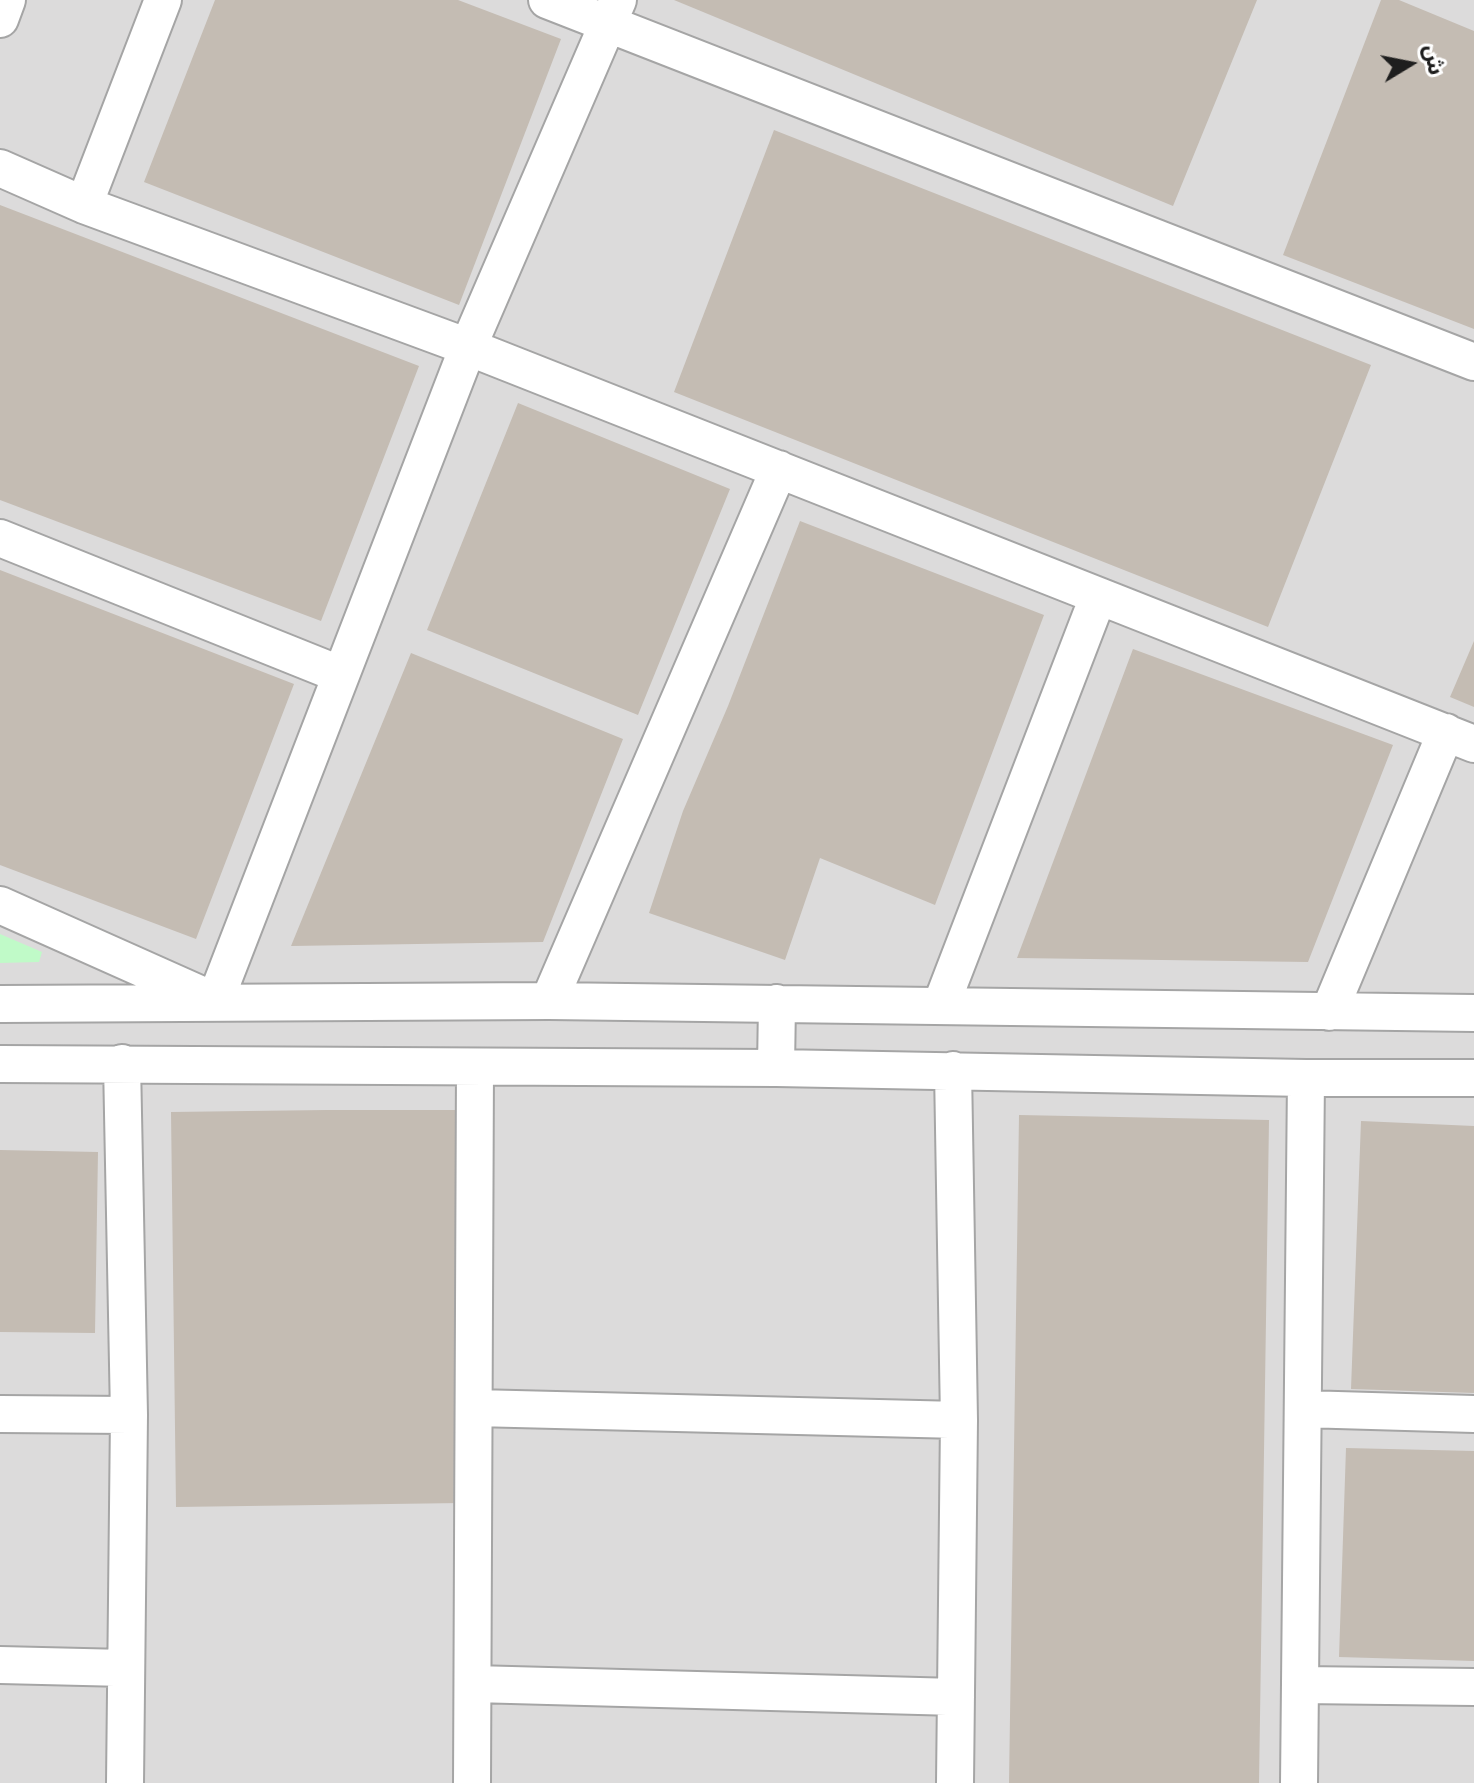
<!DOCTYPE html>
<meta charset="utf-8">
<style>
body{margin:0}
#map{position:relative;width:1474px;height:1783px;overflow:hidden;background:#efece4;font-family:"Fira Sans","Noto Sans Arabic",sans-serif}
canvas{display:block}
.north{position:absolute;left:1370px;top:24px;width:80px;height:80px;-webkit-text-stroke:6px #fff;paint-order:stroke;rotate:80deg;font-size:22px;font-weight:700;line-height:32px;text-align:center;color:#1e1e1e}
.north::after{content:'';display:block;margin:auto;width:28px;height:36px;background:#1e1e1e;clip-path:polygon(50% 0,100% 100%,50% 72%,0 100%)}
</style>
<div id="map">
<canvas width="1474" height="1783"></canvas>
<div class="north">ش</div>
</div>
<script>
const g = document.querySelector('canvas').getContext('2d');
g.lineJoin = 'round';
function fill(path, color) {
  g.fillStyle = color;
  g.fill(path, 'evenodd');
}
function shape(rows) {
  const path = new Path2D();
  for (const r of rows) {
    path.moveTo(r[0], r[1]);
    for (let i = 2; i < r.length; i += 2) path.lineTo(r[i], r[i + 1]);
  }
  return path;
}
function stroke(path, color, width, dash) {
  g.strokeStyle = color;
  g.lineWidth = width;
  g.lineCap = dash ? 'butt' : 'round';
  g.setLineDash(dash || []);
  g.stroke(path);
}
fill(shape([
 [0,0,1474,0,1474,1783,0,1783]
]), '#dcdbdb');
fill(shape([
 [0,934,42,952,39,962,0,963]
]), '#c0fac8');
fill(shape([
 [215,0,458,0,561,39,459,305,144,182],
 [674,0,1257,0,1173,206],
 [1381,0,1399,0,1474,31,1474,329,1283,255],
 [774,130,1371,365,1268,627,674,392],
 [0,205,419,366,321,621,0,500],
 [518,403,730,489,638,715,427,630],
 [800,521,1044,615,935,905,820,858,785,960,649,913,683,811,728,706],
 [0,570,294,684,196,939,0,865],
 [1474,641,1474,707,1450,697],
 [1133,649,1393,745,1308,962,1017,958],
 [411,653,623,739,543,942,291,946],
 [326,1110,455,1110,461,1503,176,1507,171,1112],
 [1019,1115,1269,1120,1259,1783,1009,1783],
 [1361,1121,1474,1126,1474,1393,1351,1389],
 [0,1150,98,1152,95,1333,0,1332],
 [1346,1448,1474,1451,1474,1661,1339,1657]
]), '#c4bcb3');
const street = shape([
 [547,0,1474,362],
 [0,19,7,0],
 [0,168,84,205,468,347,1474,744],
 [84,205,163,0],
 [0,538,339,674],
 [0,905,215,1001,468,347,618,0],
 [549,1001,779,469],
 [0,1004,549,1001,1474,1013],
 [941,1005,1098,597],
 [1329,1012,1446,732],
 [122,1063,129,1415,125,1783],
 [0,1064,776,1068,1306,1078,1474,1078],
 [776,1068,777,1003],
 [953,1070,959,1420,955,1783],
 [475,1408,959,1420],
 [1303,1409,1474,1414],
 [0,1414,129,1415],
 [0,1665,125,1668],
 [474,1684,956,1697],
 [1301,1685,1474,1687],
 [472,1783,475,1067],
 [1299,1783,1306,1078]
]);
stroke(street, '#a5a5a5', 40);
stroke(street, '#fff', 36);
</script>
